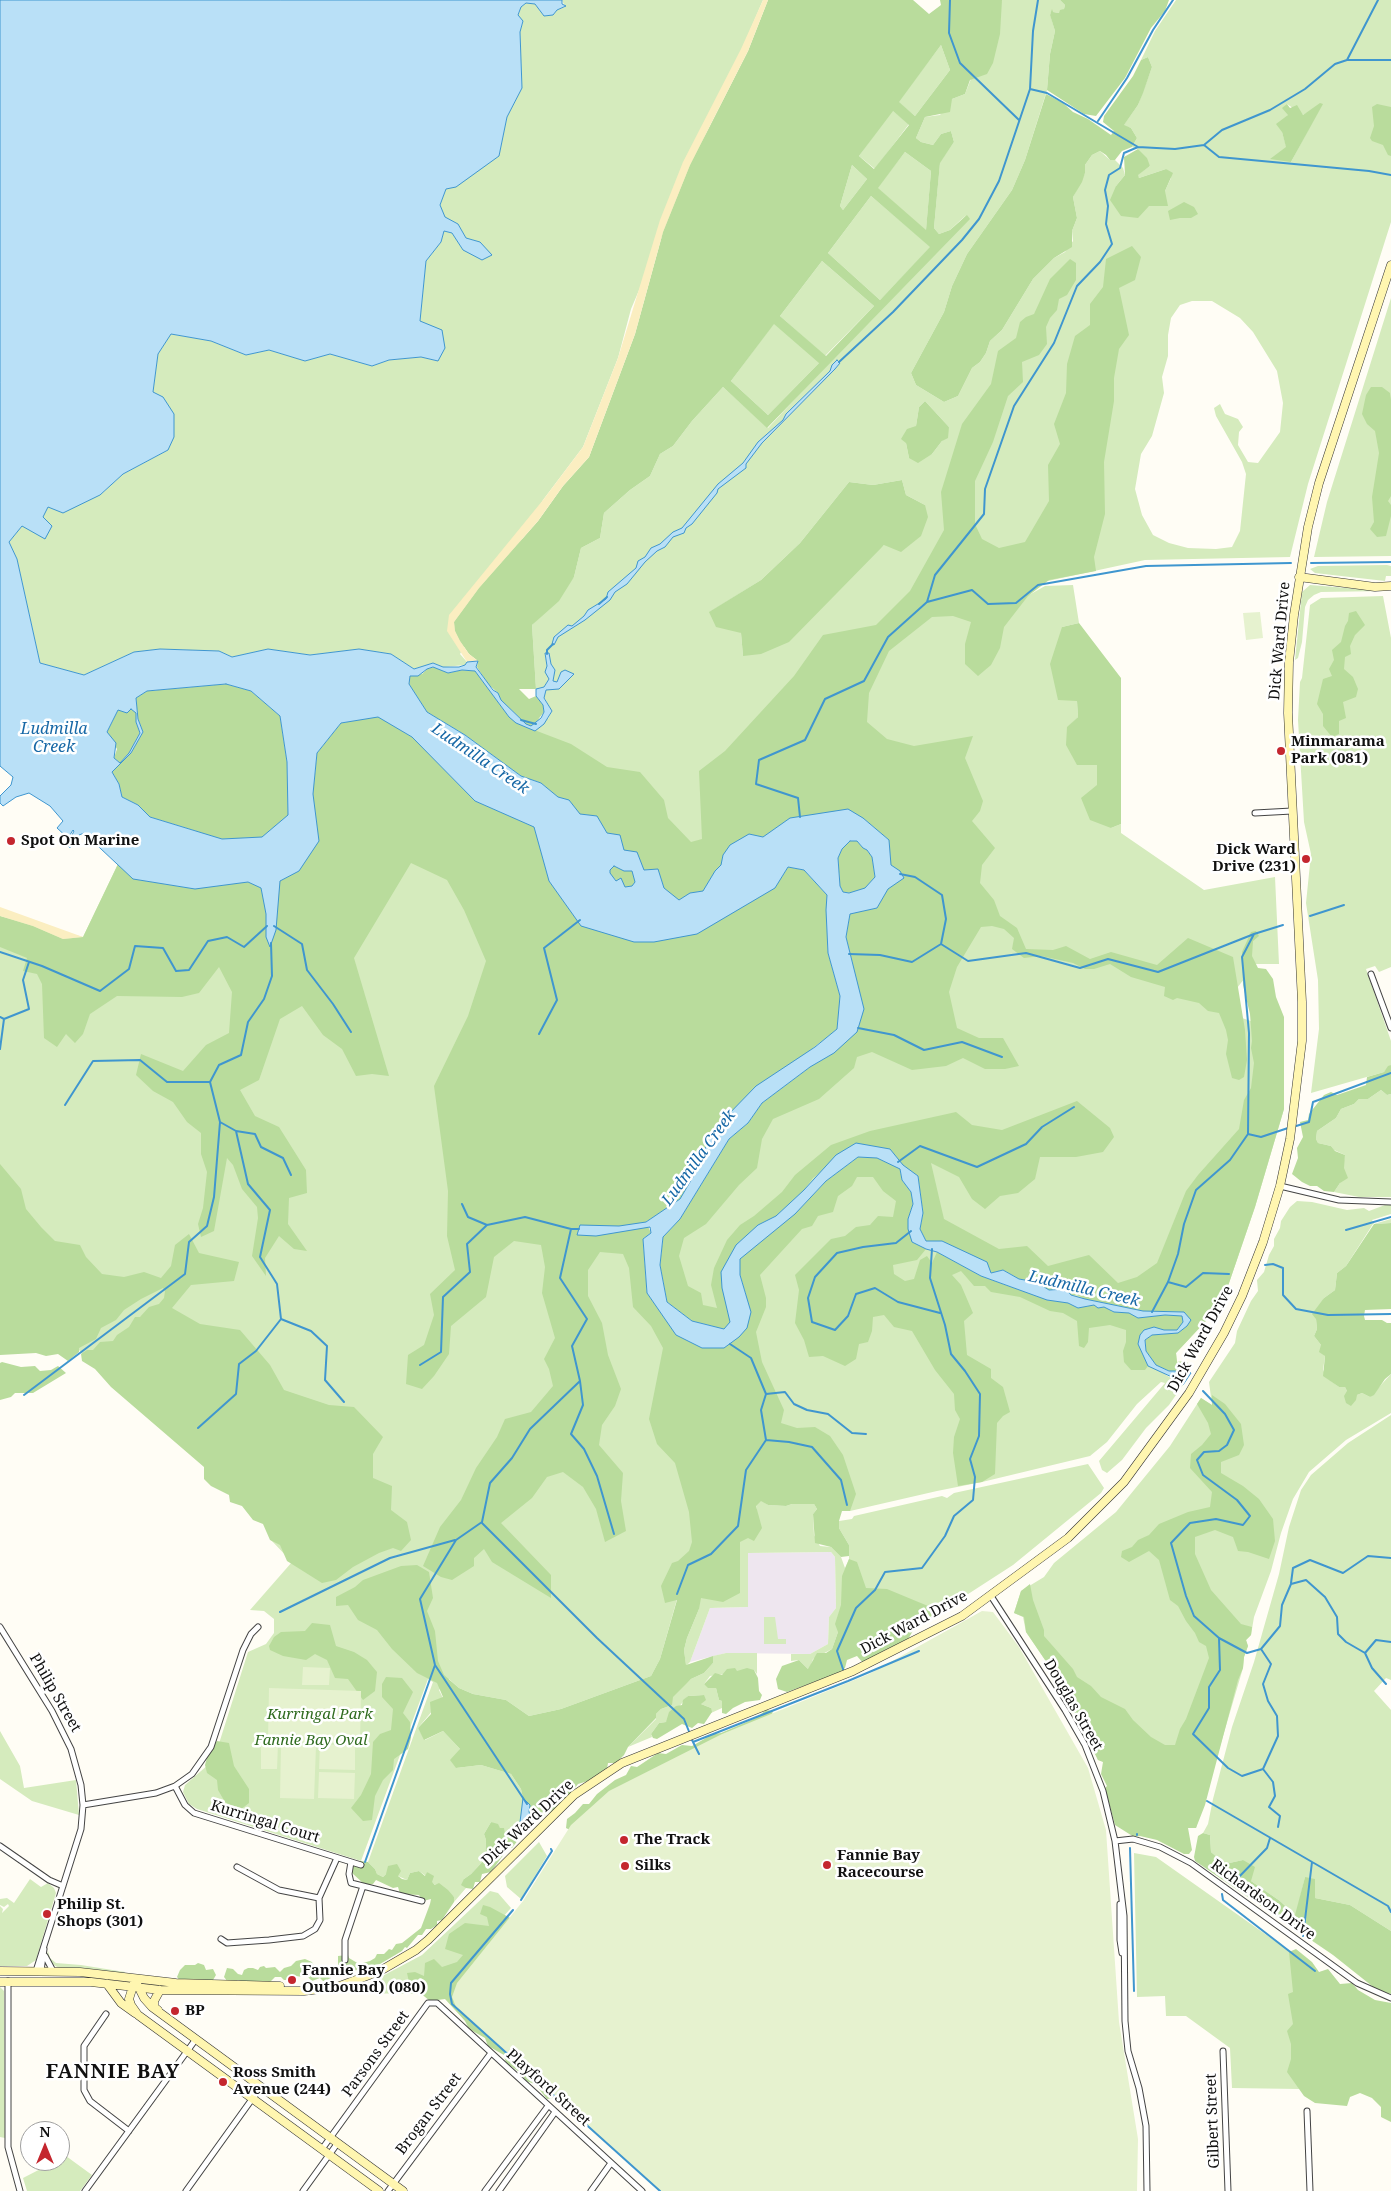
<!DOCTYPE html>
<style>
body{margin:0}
#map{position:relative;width:1391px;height:2191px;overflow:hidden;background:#fffdf5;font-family:"Noto Serif",serif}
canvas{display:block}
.north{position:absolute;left:20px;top:2121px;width:50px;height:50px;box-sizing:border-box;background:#fff;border:1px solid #a0a0a0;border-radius:50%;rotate:0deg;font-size:14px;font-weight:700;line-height:20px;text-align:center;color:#111}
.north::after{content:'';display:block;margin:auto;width:18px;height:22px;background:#c4262e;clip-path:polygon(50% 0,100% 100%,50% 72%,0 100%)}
</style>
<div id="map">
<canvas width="1391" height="2191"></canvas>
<div class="north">N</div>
</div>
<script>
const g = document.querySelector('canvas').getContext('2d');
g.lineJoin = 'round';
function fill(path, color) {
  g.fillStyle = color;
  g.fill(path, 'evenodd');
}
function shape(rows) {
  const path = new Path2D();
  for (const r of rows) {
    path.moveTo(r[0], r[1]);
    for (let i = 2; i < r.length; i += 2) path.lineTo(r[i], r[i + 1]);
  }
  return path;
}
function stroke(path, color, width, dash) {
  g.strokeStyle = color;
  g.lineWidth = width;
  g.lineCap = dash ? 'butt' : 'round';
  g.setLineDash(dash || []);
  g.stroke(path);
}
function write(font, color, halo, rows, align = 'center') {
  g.font = font + ' "Noto Serif",serif';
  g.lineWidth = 5;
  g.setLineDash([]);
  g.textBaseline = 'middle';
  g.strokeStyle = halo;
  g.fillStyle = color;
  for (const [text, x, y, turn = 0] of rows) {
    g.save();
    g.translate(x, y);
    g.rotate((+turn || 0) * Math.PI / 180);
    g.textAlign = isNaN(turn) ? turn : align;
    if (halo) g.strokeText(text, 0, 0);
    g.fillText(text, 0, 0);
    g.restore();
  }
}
fill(shape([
 [831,1552,835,1557,836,1608,829,1617,828,1644,810,1654,726,1653,690,1662,710,1608,748,1607,748,1553]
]), '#eee6ef');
fill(shape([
 [562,0,763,0,631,309,618,358,583,447,543,500,460,654,467,662,466,665,443,667,433,663,414,669,391,654,359,649,310,655,268,649,232,657,219,651,160,649,134,652,84,675,40,663,17,559,9,542,22,526,42,517,48,507,100,495,123,474,168,450,153,392,158,354,171,334,211,341,246,355,269,350,305,361,330,354,372,366,389,360,421,357,438,361,420,321,426,261,441,242,444,231,452,233,463,250,480,242,466,238,458,224,444,217,440,205,446,189,499,156,507,117,522,88,520,32,523,22,518,16,521,7,526,3,535,4,544,16,553,15,557,10,565,7],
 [1002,0,1060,0,1065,5,1064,9,1059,13,1053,12,1050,14,1055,31,1050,54,1047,90,1025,160,1012,190,967,254,952,286,944,312,911,373,916,385,944,402,958,396,972,368,980,362,986,353,990,341,1002,330,1033,279,1054,258,1065,252,1073,241,1072,231,1077,218,1073,197,1085,173,1085,165,1092,155,1100,151,1110,160,1115,160,1123,168,1125,175,1116,186,1149,206,1165,191,1171,178,1166,169,1139,178,1137,175,1150,166,1138,149,1132,147,1137,138,1131,128,1123,126,1138,105,1152,67,1148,57,1141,60,1155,31,1176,0,1391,0,1391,222,1308,484,1290,557,1145,560,1034,584,1029,595,1045,586,1073,585,1079,623,1062,627,1077,700,1078,717,1067,728,1097,765,1097,785,1111,828,1121,824,1121,833,1204,890,1275,877,1279,964,1256,964,1237,988,1242,1018,1271,1028,1284,1109,1255,1207,1228,1286,1205,1322,1176,1353,1177,1362,1186,1361,1191,1367,1183,1374,1152,1335,961,1251,918,1176,836,1155,724,1329,660,1265,810,1067,877,908,889,840,863,818,722,865,410,676,475,671,509,717,548,719,552,711,544,697,546,690,574,674,561,672,557,682,552,681,555,670,551,664,549,653,545,653,549,679,544,687,536,689,532,625,574,577,581,548,600,538,604,513,630,490,650,476,660,454,673,446,692,421,723,387,768,428,966,215,950,230,939,234,934,228,940,162,954,142,951,131,941,134,933,145,921,142,916,138,925,117,940,115,952,99,965,94],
 [1287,104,1303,115,1322,104,1291,162,1282,132,1288,115],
 [1192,301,1212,301,1240,318,1253,332,1277,371,1283,403,1280,432,1258,463,1248,462,1238,445,1239,432,1243,427,1238,419,1225,414,1220,404,1214,408,1216,416,1242,462,1246,474,1240,531,1232,547,1216,549,1188,548,1169,543,1153,535,1142,515,1135,489,1141,454,1152,436,1164,393,1162,377,1168,356,1168,335,1171,318,1180,305],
 [925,401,949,427,942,441,932,454,909,458,906,443,916,426,919,407],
 [902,480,906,495,925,505,884,545,743,656,741,633,710,612,761,580,800,543,849,482,873,485],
 [941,45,950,70,915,116,898,102],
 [892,110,909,124,875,169,859,156],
 [905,152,931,171,926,231,877,188],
 [852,165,867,179,843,210,840,206],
 [871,196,931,247,880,300,828,253],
 [822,261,874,306,825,356,780,316],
 [1391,298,1391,556,1314,557,1327,502],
 [774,323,820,362,768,415,731,381],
 [1387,565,1391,566,1391,576,1386,576,1385,581,1315,573,1310,569,1318,566],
 [1310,585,1385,591,1321,592,1314,595,1308,600,1305,607,1302,642,1298,658,1295,660,1302,592],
 [1383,596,1391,638,1391,967,1379,972,1375,966,1366,969,1391,1041,1391,1065,1384,1072,1311,1093,1319,1029,1318,980,1306,903,1311,854,1304,822,1298,720,1300,682,1302,678,1310,605,1321,598],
 [412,737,827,895,828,953,618,1233,647,1293,659,1310,702,1348,740,1275,877,1158,926,1249,937,1252,981,1276,1005,1286,1113,1312,1166,1375,1183,1385,1169,1405,1146,1428,1122,1460,1107,1473,1102,1470,1099,1461,1165,1383,1161,1382,1137,1404,1107,1442,1090,1456,982,1482,937,1491,850,1511,842,1511,750,1478,758,1520,756,1505,761,1500,768,1505,786,1506,792,1504,814,1504,817,1509,813,1514,814,1535,820,1546,831,1547,841,1557,845,1568,849,1559,849,1545,839,1528,839,1521,852,1519,854,1516,942,1496,947,1498,954,1493,1088,1464,1104,1488,1101,1493,1013,1565,914,1629,838,1632,832,1649,813,1659,809,1670,799,1660,791,1661,791,1654,810,1654,828,1644,829,1617,836,1608,835,1557,831,1552,748,1553,748,1607,710,1608,690,1662,686,1666,684,1650,687,1638,699,1609,677,1599,660,1659,651,1676,561,1709,529,1716,506,1700,473,1694,459,1688,449,1679,439,1690,443,1698,418,1728,425,1740,443,1731,460,1749,456,1768,481,1765,511,1774,521,1789,523,1798,519,1830,526,1831,519,1838,515,1832,505,1835,500,1828,491,1822,484,1834,486,1840,485,1859,471,1874,464,1879,466,1888,454,1902,454,1897,431,1882,427,1872,426,1876,419,1871,410,1873,407,1880,398,1876,386,1874,383,1877,377,1874,375,1869,368,1862,433,1682,428,1679,361,1861,197,1809,189,1804,183,1792,185,1785,209,1764,216,1753,248,1652,266,1644,274,1633,274,1619,264,1611,250,1610,292,1562,270,1539,271,1523,85,1358,0,1242,0,916,83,937,118,864],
 [1381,1090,1387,1095,1391,1094,1391,1197,1359,1197,1334,1192,1340,1183,1345,1155,1334,1150,1331,1146,1318,1143,1316,1139,1317,1131,1336,1118,1341,1109,1354,1104,1359,1099,1368,1099],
 [1297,1201,1312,1202,1347,1210,1364,1208,1369,1211,1385,1205,1391,1205,1391,1214,1372,1220,1374,1224,1391,1219,1391,1223,1373,1224,1346,1266,1337,1273,1335,1290,1324,1298,1316,1319,1317,1329,1314,1336,1321,1345,1325,1356,1323,1370,1327,1378,1339,1387,1345,1387,1347,1391,1357,1395,1362,1393,1370,1397,1391,1374,1391,1413,1346,1440,1309,1472,1293,1499,1281,1533,1271,1571,1254,1617,1251,1635,1246,1640,1248,1646,1244,1657,1243,1668,1196,1828,1142,1774,1098,1760,1058,1679,1026,1632,1023,1617,1014,1613,1021,1591,1044,1577,1054,1563,1116,1512,1170,1446,1201,1398,1212,1405,1209,1382,1235,1343,1237,1331,1251,1301,1258,1291,1257,1280,1264,1272,1269,1255,1274,1246,1274,1239,1280,1228,1281,1221,1290,1207],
 [1391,1415,1391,1680,1386,1678,1374,1691,1391,1710,1391,1931,1350,1905,1315,1898,1305,1877,1296,1915,1280,1901,1251,1881,1243,1860,1225,1864,1211,1852,1210,1835,1203,1833,1208,1824,1213,1799,1232,1727,1254,1662,1279,1574,1289,1527,1301,1490,1311,1475,1348,1443],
 [764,1617,775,1617,778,1639,786,1639,786,1644,764,1644],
 [726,1653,757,1653,757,1674,754,1670,710,1676,704,1684,716,1688,719,1700,722,1701,722,1708,711,1713,711,1708,701,1704,703,1695,688,1696,666,1722,659,1723,651,1734,652,1737,628,1747,656,1719,656,1714,661,1709,672,1705,672,1697,684,1685,691,1679,704,1673,713,1663,713,1656],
 [0,1731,20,1766,24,1788,76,1780,79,1815,32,1801,0,1779],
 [539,1842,547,1856,521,1899,507,1887,505,1876],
 [1134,1853,1156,1857,1292,1953,1299,2089,1232,2088,1230,2048,1186,2016,1166,2016,1165,1996,1137,1997],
 [30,1879,41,1887,48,1883,54,1888,56,1893,36,1960,27,1966,0,1966,0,1906,3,1909,2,1913,9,1906,8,1904,4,1907,0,1905,0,1899,7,1898,14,1903],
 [490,1891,498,1893,511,1908,450,1976,428,1997,420,1994,348,1993,352,1989,373,1981,422,1955],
 [48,1951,50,1958,56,1963,81,1965,125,1972,124,1974,59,1968,52,1964,47,1955],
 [0,1987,4,1991,5,2138,0,2137],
 [66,2156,92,2175,80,2191,27,2191,23,2178,56,2161,60,2161,60,2159]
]), '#d5ebbd');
fill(shape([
 [768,0,913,0,929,14,941,5,940,0,1002,0,1000,34,993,63,987,74,970,80,965,94,952,99,950,112,925,117,916,138,921,142,933,145,941,134,951,131,954,142,940,163,934,228,939,234,950,230,967,215,970,219,767,428,723,387,692,421,673,446,660,454,650,476,630,490,604,513,600,538,581,548,574,577,559,601,532,625,536,689,519,689,529,699,536,696,543,705,544,712,536,722,531,726,526,724,501,700,498,693,488,684,477,667,478,661,469,654,460,641,455,631,454,622,479,588,538,521,563,486,589,457,635,334,663,232,690,165,748,51],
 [941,45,950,70,915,116,899,102],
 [893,111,909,125,874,169,859,156],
 [905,152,931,171,926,230,878,188],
 [852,165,867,179,843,210,840,206],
 [871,196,930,247,880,300,828,253],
 [822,261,874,306,826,356,780,316],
 [774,324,819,363,768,415,731,381],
 [1060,0,1169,0,1165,11,1151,28,1125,78,1096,116,1084,114,1047,90,1050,54,1055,31,1050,15,1052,9,1053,12,1059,13,1060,10,1064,9,1065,5],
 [1148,57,1152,67,1143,93,1138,105,1124,125,1131,128,1137,138,1132,147,1122,151,1115,160,1110,160,1106,155,1100,151,1092,155,1085,165,1085,173,1082,182,1073,197,1077,218,1072,231,1072,247,1054,258,1033,279,1002,330,990,341,986,353,980,362,972,368,958,396,944,402,916,385,911,373,944,312,952,286,967,254,1012,190,1025,160,1046,94,1063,103,1073,112,1088,119,1111,135,1114,131,1103,122,1104,116,1133,76,1141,60],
 [1320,103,1323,104,1291,162,1270,159,1286,147,1282,132,1276,124,1288,115,1282,108,1287,104,1290,108,1297,105,1303,115],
 [1377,104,1391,107,1391,156,1388,155,1383,145,1372,141,1370,138,1374,126,1372,107],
 [1138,149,1147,158,1150,166,1138,175,1139,178,1166,169,1173,173,1165,191,1168,206,1149,206,1138,218,1121,216,1110,200,1116,186,1125,175,1124,157],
 [1184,202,1194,207,1198,214,1191,218,1180,218,1170,220,1168,211],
 [1132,246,1141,257,1135,280,1119,288,1129,335,1119,349,1114,378,1114,401,1104,462,1105,514,1094,557,1096,571,1049,580,1028,596,1004,627,1000,648,991,665,978,676,965,664,965,644,971,622,953,616,932,617,889,651,869,693,867,722,887,739,914,746,973,736,965,758,983,801,980,811,972,821,995,848,982,865,980,883,994,900,1000,916,1017,928,1026,949,1053,950,1066,946,1090,959,1111,952,1157,965,1188,938,1233,957,1245,1030,1247,1060,1244,1077,1239,1080,1232,1078,1226,1054,1228,1040,1226,1030,1219,1013,1208,1011,1199,1003,1177,998,1173,1000,1164,996,1165,987,1131,977,1110,964,1094,969,1085,969,1073,963,1041,956,1024,958,1012,949,1014,938,1004,929,992,926,981,927,957,967,949,992,957,1028,979,1038,1003,1038,1019,1066,1005,1069,985,1069,963,1058,946,1066,912,1070,872,1052,857,1057,854,1068,819,1099,773,1119,762,1139,757,1168,739,1185,706,1224,684,1238,679,1256,688,1286,701,1293,703,1305,717,1308,711,1285,714,1268,727,1240,740,1225,754,1216,782,1192,795,1175,831,1145,870,1131,956,1112,972,1125,1002,1130,1077,1101,1110,1128,1114,1137,1103,1152,1076,1157,1040,1157,1035,1179,1018,1193,1000,1196,985,1209,972,1199,959,1177,931,1163,944,1219,999,1249,1027,1246,1048,1266,1089,1255,1118,1283,1137,1277,1157,1263,1186,1191,1198,1175,1239,1129,1244,1100,1251,1088,1254,1063,1251,1048,1252,1041,1250,1014,1243,985,1242,952,1251,932,1256,931,1259,936,1253,941,1252,956,1258,968,1266,969,1273,979,1276,997,1284,1017,1284,1109,1255,1207,1228,1286,1205,1322,1176,1353,1177,1362,1186,1361,1191,1367,1183,1374,1175,1371,1169,1371,1156,1365,1146,1351,1145,1340,1152,1335,1178,1333,1187,1326,1184,1312,1143,1311,1085,1299,1077,1295,1071,1295,1066,1289,1049,1290,1036,1282,1019,1279,1003,1270,991,1273,961,1251,942,1241,926,1241,920,1229,923,1213,918,1176,903,1165,890,1149,856,1144,813,1178,804,1190,776,1216,758,1225,736,1245,721,1272,722,1288,731,1322,724,1329,692,1321,667,1302,660,1265,663,1237,680,1219,729,1139,748,1123,762,1103,810,1067,834,1053,864,1009,846,937,850,913,877,908,888,889,903,878,900,871,891,865,889,840,863,818,814,815,790,818,763,837,749,834,723,855,722,865,715,871,703,891,690,893,679,900,664,888,658,869,644,870,607,833,597,816,580,814,569,800,558,797,541,783,521,776,465,735,427,712,409,684,410,676,422,674,427,669,434,667,448,673,462,670,475,671,509,717,516,723,571,744,607,767,640,772,664,800,668,818,691,842,702,839,699,771,725,751,794,676,823,635,876,625,910,591,944,530,941,492,962,424,991,384,998,351,1016,338,1020,322,1026,317,1034,314,1050,279,1070,259,1076,263,1076,280,1067,295,1059,299,1057,310,1050,318,1046,327,1047,344,1039,355,1022,362,1023,382,1008,396,993,442,975,481,975,524,982,539,999,548,1025,542,1049,501,1048,465,1060,444,1054,424,1066,393,1067,364,1075,336,1090,325,1090,304,1103,287,1106,259],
 [1371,387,1382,387,1390,393,1391,400,1391,496,1388,501,1391,505,1391,516,1386,536,1377,537,1370,529,1374,522,1372,497,1379,453,1375,431,1367,424,1362,414,1366,395],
 [925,401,949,427,948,438,942,441,932,454,918,463,909,458,906,443,901,439,907,429,916,426,919,407],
 [902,480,906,495,925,505,928,517,921,536,901,552,884,545,789,642,761,654,743,656,741,633,716,627,709,612,761,580,800,543,849,482,873,485],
 [1356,611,1365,625,1355,635,1350,646,1351,654,1345,657,1344,669,1353,677,1358,689,1356,697,1343,702,1346,718,1339,721,1339,734,1332,737,1323,726,1323,714,1317,704,1323,679,1332,676,1329,669,1334,660,1332,650,1341,642,1345,626,1348,621,1349,613],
 [1079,623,1121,678,1121,824,1111,828,1090,820,1081,798,1097,785,1097,765,1077,765,1066,745,1067,727,1078,717,1077,701,1058,700,1050,664,1062,627],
 [226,684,251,691,280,716,287,762,288,815,262,837,222,839,150,817,138,805,122,797,119,784,112,772,131,753,143,732,138,719,136,698,147,691],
 [131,709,136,712,136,722,140,733,129,753,120,763,114,758,117,749,107,732,118,710],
 [378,716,412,737,475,801,534,827,549,881,581,926,775,888,788,867,804,870,827,895,826,910,828,953,840,996,837,1029,724,1119,719,1130,710,1134,700,1165,681,1199,646,1222,651,1233,643,1239,647,1293,676,1335,702,1348,751,1312,740,1275,739,1259,795,1214,826,1181,858,1157,877,1158,900,1169,902,1180,911,1192,913,1204,908,1219,912,1242,926,1249,917,1260,893,1265,894,1274,905,1281,914,1279,920,1260,927,1256,932,1263,937,1252,981,1276,1047,1300,1068,1303,1078,1308,1094,1305,1098,1308,1104,1307,1113,1312,1129,1313,1138,1318,1165,1315,1182,1316,1183,1322,1177,1330,1164,1330,1154,1327,1138,1344,1148,1366,1145,1370,1131,1370,1124,1362,1123,1351,1126,1342,1126,1330,1110,1325,1089,1328,1088,1342,1084,1348,1079,1346,1077,1321,1063,1313,1050,1311,1020,1297,991,1292,985,1286,974,1286,961,1271,952,1275,961,1285,973,1313,964,1321,967,1355,991,1369,991,1378,1003,1387,1010,1412,1003,1416,997,1423,995,1474,982,1482,958,1486,953,1453,954,1437,960,1419,955,1410,954,1394,935,1370,912,1331,894,1327,884,1315,873,1317,872,1331,868,1342,859,1344,856,1359,845,1366,823,1356,809,1357,804,1340,795,1323,799,1290,795,1275,831,1239,845,1236,856,1227,870,1225,878,1216,893,1217,896,1201,883,1191,873,1177,857,1177,852,1186,838,1196,833,1212,818,1216,812,1226,802,1229,760,1275,766,1298,766,1307,756,1332,762,1362,784,1410,781,1423,797,1428,815,1427,830,1436,843,1455,856,1494,850,1511,842,1511,839,1521,839,1528,849,1545,849,1556,841,1557,831,1547,815,1543,813,1514,817,1509,814,1504,792,1504,786,1506,768,1505,761,1501,756,1506,762,1528,754,1541,748,1538,740,1542,740,1593,723,1602,701,1598,699,1609,687,1638,684,1650,686,1665,713,1656,713,1663,704,1673,691,1679,673,1697,672,1705,661,1709,656,1714,656,1718,628,1747,624,1755,616,1763,608,1763,607,1769,588,1781,578,1784,564,1802,540,1819,532,1818,529,1812,530,1805,523,1798,521,1789,511,1774,481,1765,456,1768,450,1760,460,1749,443,1731,424,1740,418,1728,431,1714,430,1702,443,1697,437,1683,417,1673,392,1649,377,1630,358,1620,348,1605,336,1606,336,1597,355,1587,363,1580,401,1566,417,1565,429,1572,433,1598,427,1611,435,1631,438,1661,444,1675,459,1688,473,1694,506,1700,529,1716,561,1709,651,1676,660,1659,677,1600,665,1603,661,1586,672,1563,678,1561,689,1551,692,1542,689,1512,675,1463,657,1444,649,1419,663,1348,651,1326,633,1307,629,1268,623,1254,600,1252,588,1270,588,1296,602,1323,608,1355,621,1389,615,1406,602,1425,599,1445,623,1473,621,1501,626,1531,605,1542,596,1509,583,1487,563,1472,547,1477,532,1498,501,1523,551,1575,551,1598,492,1562,484,1549,474,1558,474,1566,452,1580,441,1577,423,1566,440,1527,461,1500,476,1468,497,1437,505,1419,531,1412,553,1386,549,1369,544,1359,555,1338,542,1293,545,1267,541,1245,514,1241,494,1257,486,1297,451,1326,449,1354,434,1376,422,1389,406,1384,408,1355,424,1345,434,1315,430,1294,455,1270,447,1236,448,1191,434,1086,468,1016,486,961,464,910,447,880,411,863,354,958,389,1076,372,1074,356,1076,342,1049,323,1035,302,1006,280,1019,259,1080,240,1090,255,1116,279,1127,306,1170,307,1193,289,1198,288,1224,307,1251,294,1249,279,1236,265,1258,266,1276,252,1256,258,1218,257,1207,242,1189,233,1165,227,1158,214,1231,201,1237,198,1224,203,1208,207,1172,201,1154,201,1133,187,1122,173,1102,153,1091,136,1075,141,1054,183,1071,206,1045,229,1033,232,992,219,967,199,993,182,997,117,996,90,1014,83,1034,75,1043,66,1034,57,1047,44,1038,42,984,37,974,23,971,27,958,0,947,0,916,33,926,63,939,83,937,118,864,133,879,194,889,248,882,261,888,266,914,266,937,276,918,280,881,299,871,319,841,313,794,317,753,341,723],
 [850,841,857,841,863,848,867,850,872,857,875,877,865,889,849,893,843,892,840,886,838,858,842,849],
 [614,866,632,870,635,882,632,886,625,887,621,879,617,881,610,874,610,870],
 [1391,1065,1391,1094,1387,1095,1381,1090,1368,1099,1359,1099,1354,1104,1341,1109,1336,1118,1317,1131,1316,1139,1318,1143,1331,1146,1335,1151,1345,1155,1344,1168,1348,1178,1340,1183,1334,1192,1324,1191,1317,1186,1310,1186,1302,1182,1292,1174,1298,1158,1297,1148,1303,1137,1300,1122,1308,1120,1309,1114,1324,1095,1331,1092,1337,1095,1366,1085,1367,1077,1384,1072,1388,1066],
 [0,1164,21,1189,26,1209,41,1227,55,1241,80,1245,86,1257,102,1274,124,1277,144,1272,161,1278,171,1266,175,1245,189,1234,199,1253,239,1262,234,1281,191,1285,172,1308,200,1324,240,1330,270,1365,284,1390,329,1405,354,1407,383,1437,373,1454,373,1478,392,1486,391,1510,407,1522,411,1540,401,1551,393,1548,379,1553,353,1567,336,1580,322,1583,287,1561,280,1545,270,1540,263,1524,253,1520,242,1506,230,1502,229,1495,211,1486,204,1479,204,1467,111,1387,95,1369,82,1361,81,1354,87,1350,93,1350,100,1342,113,1341,117,1335,129,1327,135,1317,140,1317,149,1307,159,1304,164,1298,165,1291,163,1288,141,1299,124,1310,116,1320,101,1328,96,1339,79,1348,79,1352,68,1361,58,1354,46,1356,36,1353,0,1355],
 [1391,1223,1391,1309,1365,1310,1364,1316,1365,1320,1382,1320,1387,1323,1391,1323,1391,1374,1385,1379,1374,1395,1370,1397,1362,1393,1357,1395,1356,1400,1351,1406,1346,1403,1344,1396,1347,1391,1345,1387,1339,1387,1323,1376,1325,1356,1319,1352,1321,1345,1314,1336,1317,1329,1316,1319,1312,1314,1324,1298,1335,1290,1337,1273,1346,1266,1374,1224],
 [2,1362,21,1367,35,1366,40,1371,51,1370,58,1366,66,1373,33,1393,15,1393,11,1397,0,1400,0,1363],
 [1212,1395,1225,1404,1241,1424,1244,1445,1239,1455,1221,1462,1221,1473,1243,1486,1259,1499,1273,1519,1275,1541,1269,1559,1248,1552,1238,1551,1233,1537,1215,1530,1195,1537,1195,1554,1211,1590,1241,1624,1252,1627,1251,1635,1246,1640,1248,1646,1244,1657,1243,1668,1238,1680,1205,1805,1196,1828,1188,1828,1192,1850,1189,1854,1184,1854,1157,1840,1140,1836,1134,1837,1115,1825,1105,1788,1107,1786,1101,1774,1103,1762,1098,1760,1058,1679,1026,1632,1024,1617,1014,1613,1021,1591,1030,1584,1033,1600,1044,1630,1044,1636,1073,1669,1077,1677,1091,1686,1101,1697,1125,1709,1133,1720,1151,1737,1165,1745,1175,1745,1180,1729,1186,1719,1209,1658,1206,1646,1199,1642,1195,1633,1186,1621,1178,1606,1170,1600,1159,1560,1149,1551,1129,1562,1121,1557,1122,1551,1132,1547,1138,1540,1149,1535,1159,1524,1188,1512,1210,1507,1212,1492,1190,1468,1191,1454,1202,1445,1211,1434,1208,1423,1197,1404,1201,1398,1212,1405],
 [849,1559,857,1562,866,1588,887,1589,928,1606,936,1606,940,1612,914,1629,907,1641,863,1663,857,1656,847,1660,845,1668,839,1673,787,1692,778,1689,776,1679,782,1666,799,1660,808,1669,817,1653,826,1653,832,1649,838,1632,835,1624,841,1605,842,1576],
 [312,1623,330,1625,336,1646,354,1652,367,1660,377,1672,375,1691,363,1700,348,1679,335,1678,327,1660,315,1654,306,1660,283,1656,270,1650,269,1646,274,1637,281,1632,305,1631],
 [735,1668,737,1671,747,1668,754,1670,758,1678,759,1691,762,1695,760,1700,745,1702,733,1708,726,1714,722,1713,722,1701,719,1700,716,1688,708,1688,704,1684,715,1673,722,1675,727,1669],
 [386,1677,402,1678,413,1692,403,1713,410,1722,411,1738,408,1749,394,1759,393,1770,383,1780,375,1796,372,1820,363,1821,351,1808,361,1795,371,1774,373,1742,380,1734,391,1730,393,1709,382,1697,382,1684],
 [704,1695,706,1700,701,1704,711,1708,712,1712,704,1724,698,1723,692,1728,682,1724,657,1739,653,1738,651,1734,659,1723,666,1722,669,1712,676,1706,682,1705,683,1700,688,1696],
 [766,1710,773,1711,771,1718,574,1832,566,1828,567,1819,575,1813,583,1804,589,1804,597,1794,615,1780,626,1775,631,1766,637,1767,658,1753,666,1754,682,1745,692,1746,713,1734,721,1733,756,1718],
 [217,1741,229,1743,234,1766,249,1789,249,1803,240,1810,225,1802,218,1790,217,1780,207,1773,205,1765,208,1754],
 [491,1822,498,1824,500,1828,504,1828,505,1834,510,1831,515,1832,518,1840,512,1848,505,1848,504,1854,491,1872,482,1874,480,1882,475,1882,473,1889,466,1888,461,1885,464,1879,471,1874,485,1859,486,1840,484,1834],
 [1203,1833,1210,1835,1211,1852,1225,1864,1243,1860,1255,1867,1251,1881,1280,1901,1295,1915,1305,1877,1315,1879,1315,1898,1350,1905,1391,1931,1391,1994,1377,1990,1333,1955,1195,1861,1194,1857,1198,1836],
 [361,1861,368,1862,375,1869,377,1874,383,1877,386,1874,388,1866,397,1864,401,1871,398,1876,402,1879,407,1880,410,1873,419,1871,425,1876,427,1872,434,1876,432,1882,435,1885,439,1883,448,1890,454,1897,454,1902,442,1920,437,1921,437,1925,431,1929,426,1929,422,1935,418,1935,407,1948,405,1947,402,1951,380,1964,338,1975,338,1956,348,1955,349,1958,359,1964,370,1961,375,1958,377,1954,384,1954,389,1949,392,1950,396,1944,402,1943,421,1928,430,1904,431,1899,423,1901,419,1895,400,1894,398,1887,393,1888,376,1880,373,1884,365,1885,351,1872,354,1863],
 [483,1905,490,1907,514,1920,558,2092,553,2098,547,2099,535,2084,526,2081,521,2073,506,2063,504,2055,488,2046,485,2038,469,2029,465,2021,445,1999,430,2001,419,1992,405,1993,405,1986,409,1982,407,1973,415,1972,424,1976,425,1963,434,1959,442,1967,457,1962,463,1955,445,1949,449,1934,465,1923,489,1926,487,1917,480,1914],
 [1296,1949,1312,1962,1319,1972,1328,1969,1340,1984,1352,1983,1358,1990,1375,2000,1391,2003,1391,2122,1381,2117,1381,2107,1372,2098,1360,2093,1350,2097,1347,2106,1315,2103,1304,2096,1287,2072,1291,2059,1291,2044,1287,2031,1293,2024,1288,1994,1293,1992,1289,1952],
 [305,1959,312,1962,317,1972,328,1972,331,1976,330,1981,323,1981,320,1978,312,1981,305,1974,302,1977,291,1975,289,1980,284,1980,281,1977,275,1977,269,1983,246,1983,238,1980,234,1982,228,1982,224,1977,227,1968,233,1969,238,1974,242,1975,244,1970,248,1968,253,1968,258,1970,260,1967,264,1966,266,1968,275,1967,280,1972,284,1968,291,1966,296,1961],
 [198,1963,204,1965,206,1970,213,1969,216,1975,213,1980,181,1982,177,1977,180,1970,185,1965,195,1965]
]), '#b9dc9c');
fill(shape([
 [763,0,768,0,748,51,690,165,663,232,635,334,589,457,563,486,538,521,479,588,454,622,455,631,460,641,469,654,478,661,467,662,447,631,449,615,543,500,583,447,618,358,660,220,683,162,741,49],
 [0,907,83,937,63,939,33,926,0,916]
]), '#fbeec1');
fill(shape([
 [1260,612,1263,638,1246,640,1243,613],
 [982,1611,993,1612,1019,1647,1088,1768,1106,1830,1119,2022,1138,2139,1137,2191,660,2191,456,2007,452,1997,457,1983,523,1901,571,1825,609,1791,722,1734,869,1674],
 [303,1667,330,1668,329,1685,302,1685],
 [269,1688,361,1691,360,1744,268,1740],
 [261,1743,278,1744,277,1769,261,1769],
 [320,1744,355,1746,355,1770,319,1769],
 [281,1745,316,1746,314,1799,280,1798],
 [319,1772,355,1773,354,1799,318,1798]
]), '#e6f2cf');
const water = shape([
 [0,0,562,0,562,4,566,6,557,10,553,15,544,16,535,4,526,3,521,7,518,15,523,21,520,32,522,88,507,117,499,156,456,187,446,189,440,205,445,217,458,224,466,238,480,242,492,255,482,260,463,250,452,233,444,231,441,242,426,261,420,321,442,330,445,348,438,361,421,357,389,360,372,366,330,354,305,361,269,350,246,355,211,341,171,334,158,354,153,392,163,397,174,414,174,437,168,450,123,474,100,495,63,513,48,507,43,517,52,526,45,539,22,526,9,542,17,559,40,663,84,675,134,652,160,649,219,651,232,657,268,649,310,655,359,649,391,654,414,669,433,663,443,667,459,667,465,665,467,662,478,661,476,667,493,690,498,693,501,700,526,724,531,726,541,718,544,712,543,705,536,696,536,689,544,687,549,679,545,672,547,666,545,653,549,653,551,664,555,670,553,681,557,682,561,672,565,670,574,674,559,689,546,690,544,698,552,711,544,724,535,731,516,723,509,717,475,671,462,670,448,673,433,667,427,669,418,676,410,676,409,684,427,712,465,735,521,776,541,783,558,797,569,800,580,814,597,816,607,833,620,835,624,850,637,852,644,870,658,869,664,888,679,900,690,893,703,891,715,871,721,865,723,855,730,845,749,834,763,837,790,818,848,809,863,818,889,840,891,865,900,871,904,878,888,889,877,908,850,914,846,937,864,1009,857,1032,834,1053,810,1067,762,1103,748,1123,729,1139,680,1219,663,1237,660,1265,667,1302,692,1321,724,1329,730,1322,722,1288,721,1272,736,1245,758,1225,776,1216,804,1190,836,1155,856,1143,890,1149,903,1165,918,1176,923,1213,920,1229,926,1241,942,1241,987,1262,991,1273,1003,1270,1019,1279,1036,1282,1049,1290,1066,1289,1071,1295,1085,1299,1143,1311,1184,1312,1191,1320,1187,1326,1178,1333,1152,1335,1145,1340,1146,1351,1156,1365,1169,1371,1175,1371,1183,1374,1188,1370,1191,1373,1183,1385,1174,1378,1148,1366,1138,1344,1140,1335,1144,1330,1154,1327,1164,1330,1177,1330,1183,1322,1182,1316,1165,1315,1138,1318,1129,1313,1114,1312,1104,1307,1098,1308,1094,1305,1078,1308,1068,1303,1047,1300,981,1276,937,1252,926,1249,912,1242,908,1229,908,1219,913,1204,911,1192,902,1180,900,1169,877,1158,858,1157,826,1181,795,1214,740,1259,740,1275,751,1312,747,1328,739,1337,724,1348,702,1348,676,1335,647,1293,643,1239,651,1233,650,1227,596,1236,577,1235,580,1225,619,1226,646,1222,680,1199,700,1165,710,1134,719,1130,724,1119,756,1086,815,1047,837,1029,840,996,828,953,826,910,827,895,804,870,788,867,775,888,697,934,654,942,634,942,581,926,549,881,534,827,475,801,412,737,378,717,341,723,317,753,313,794,319,841,299,871,280,881,276,930,270,947,266,937,266,914,261,888,248,882,195,889,133,879,84,833,79,835,70,848,67,845,74,831,73,830,68,838,57,828,63,821,50,806,29,793,16,797,3,806,0,803,0,796,11,785,13,777,0,766,0,0],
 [226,684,251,691,280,716,287,762,288,815,262,837,222,839,150,817,138,805,122,797,119,784,112,772,131,753,143,732,138,719,136,698,147,691,226,684],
 [131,709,136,713,136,722,140,733,129,753,120,763,114,758,116,743,107,732,118,710,127,713,131,709],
 [850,841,857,841,863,848,867,850,872,857,875,877,865,888,849,893,843,892,840,886,838,858,842,849,850,841],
 [614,866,624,871,632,871,635,882,632,886,625,887,621,878,616,881,610,873,610,870,614,866],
 [837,360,840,363,835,369,762,443,746,464,746,468,718,489,717,493,692,524,686,528,684,533,673,537,665,547,657,551,645,562,627,584,615,592,610,600,585,620,558,637,554,645,552,644,554,637,568,625,572,626,584,616,588,610,606,599,608,592,636,568,638,561,645,557,651,548,660,544,673,532,682,528,718,484,743,463,758,442,783,420,786,414,830,371,832,365,837,360],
 [523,1798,530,1805,529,1812,532,1818,537,1819,526,1831,519,1830,523,1798]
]);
fill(water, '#b9e0f7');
stroke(water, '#3f96cf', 1);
stroke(shape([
 [950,0,949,33,960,63,1019,120],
 [1347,60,1378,0],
 [1030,89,1047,93,1138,147,1175,149,1204,145,1222,130,1270,110,1305,89,1335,64,1347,60,1391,60],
 [1098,121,1127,78,1153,30,1173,0],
 [1204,145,1219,157,1369,171,1391,175],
 [839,362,893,312,962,240,979,219,999,181,1030,89,1033,31,1038,0],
 [1311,563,1391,562],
 [927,602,972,590,988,604,1016,603,1038,585,1146,566,1291,563],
 [599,604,607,597],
 [547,654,547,650,553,644],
 [521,720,536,724],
 [800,817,798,798,756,784,759,760,805,740,825,699,864,681,888,637,927,602,935,575,984,514,985,489,1014,406,1054,343,1077,286,1100,262,1112,244,1106,224,1108,206,1105,190,1109,175,1120,168,1124,153,1138,147],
 [900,874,915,877,942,895,946,919,941,944,968,961,1026,953,1080,968,1108,959,1158,972,1254,934],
 [1310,916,1344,905],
 [274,926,302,944,307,970,333,1004,351,1032],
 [0,952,42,966,100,991,129,969,135,946,163,948,176,971,189,970,208,941,227,937,244,947,267,926],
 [849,954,880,955,912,962,941,944],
 [0,1017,4,1019,29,1009,23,980,29,962],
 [858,1028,894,1035,924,1050,962,1042,1002,1057],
 [539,1034,557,1000,544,948,580,920],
 [0,1049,4,1019],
 [65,1105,93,1061,140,1060,167,1082,210,1082],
 [1293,1127,1309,1122,1313,1102,1391,1073],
 [236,1131,255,1134,261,1147,283,1158,291,1175],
 [1248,1134,1261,1137,1288,1128],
 [898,1162,920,1146,977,1167,1026,1144,1042,1127,1074,1107],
 [462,1204,468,1217,487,1225],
 [1346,1230,1391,1217],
 [911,1231,896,1243,863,1247,837,1253,815,1277,808,1298,812,1322,835,1330,848,1316,856,1294,875,1288,898,1302,940,1313],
 [1265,1265,1273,1264,1283,1268,1283,1295,1296,1309,1328,1315,1391,1314],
 [1168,1282,1186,1287,1203,1273,1229,1274],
 [1152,1312,1168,1282,1178,1254,1184,1224,1196,1190,1230,1160,1248,1134,1249,1033,1242,957,1254,934,1283,925],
 [281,1319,311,1331,327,1346,325,1380,344,1402],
 [420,1365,441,1352,443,1297,470,1272,467,1244,487,1225,525,1217,571,1229],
 [580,1381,583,1405,571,1434,584,1449,597,1476,614,1534],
 [1203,1391,1225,1414,1234,1430,1227,1445,1219,1451,1204,1452,1197,1460,1203,1475,1237,1500,1250,1516,1243,1525,1216,1519,1190,1523,1171,1543,1186,1596,1194,1616,1219,1638,1247,1653,1261,1649,1280,1626,1282,1605,1291,1584,1306,1580,1325,1597,1337,1617,1338,1634,1346,1642,1365,1653,1372,1668,1386,1684],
 [766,1394,785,1392,794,1404,807,1410,828,1414,852,1433,866,1434],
 [24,1395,185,1274,189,1242,207,1226,214,1197,220,1122,210,1082,219,1065,241,1055,248,1022,264,999,272,976,271,943],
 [198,1428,236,1394,239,1364,256,1351,281,1319,277,1284,260,1257,270,1210,248,1184,236,1131,220,1122],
 [766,1440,789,1442,812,1447,841,1480,847,1505],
 [482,1523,597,1638,684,1719,690,1734],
 [1291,1583,1293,1568,1310,1560,1343,1573,1368,1556,1391,1558],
 [677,1594,688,1565,711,1554,738,1526,746,1470,766,1440,761,1410,766,1394,751,1358,730,1344],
 [280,1612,390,1558,455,1540],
 [1219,1638,1220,1670,1209,1687,1209,1708,1193,1734,1228,1768,1242,1776,1263,1769,1278,1736,1277,1716,1268,1701,1263,1684,1271,1664,1261,1649],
 [1365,1653,1376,1640,1391,1642],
 [844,1672,837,1651,856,1608,875,1590,885,1572,922,1568,945,1536,954,1516,973,1500,975,1477,970,1459,979,1436,980,1394,965,1371,951,1354,945,1325,930,1278,932,1249],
 [691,1738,699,1754],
 [693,1742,848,1681,919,1651],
 [1263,1769,1273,1782,1275,1796,1269,1807,1280,1816,1278,1827],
 [1207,1801,1388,1906,1391,1912],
 [527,1804,435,1665,420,1599,456,1540,482,1522,490,1483,512,1458,530,1429,580,1381,572,1346,587,1319,560,1278,571,1229,579,1229],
 [1137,1835,1137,1834],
 [1130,1848,1134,1991],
 [365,1862,435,1665],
 [1234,1882,1267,1848,1270,1838],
 [1222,1894,1223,1900,1315,1971],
 [521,1900,552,1851,551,1849],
 [513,1910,451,1983,450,1994,452,2004,660,2191],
 [1303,1936,1312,1862]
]), '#3f96cf', 2);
const street = shape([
 [1255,813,1292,811],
 [1371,974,1391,1028],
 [1280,1186,1339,1200,1391,1202],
 [991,1596,1065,1710,1085,1745,1103,1791,1115,1841,1124,1916,1125,2021,1128,2051,1139,2088,1146,2126,1147,2191],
 [0,1627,52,1711,71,1749,81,1785,83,1805,81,1829,36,1971],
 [175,1786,185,1805,194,1813,361,1865],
 [83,1805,156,1793,175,1786,192,1774,211,1747,243,1650,251,1634,258,1627],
 [1115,1841,1133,1839,1160,1847,1191,1863,1357,1983,1391,1998],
 [0,1846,49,1880,63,1886],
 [351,1862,349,1874,351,1883,363,1886],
 [237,1867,279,1890,319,1898],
 [1120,1904,1120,1940,1122,1953],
 [221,1939,227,1943,269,1940,303,1936,315,1929,320,1920,319,1898,337,1858],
 [45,1956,53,1971],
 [345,1960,345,1940,363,1886,422,1901],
 [41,1971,44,1949],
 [8,1981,8,2147,20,2191],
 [106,2014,84,2046,84,2090,90,2101,129,2131],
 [1223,2051,1228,2191],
 [1307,2111,1310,2191],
 [322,2149,428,2003,437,2003,642,2191],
 [85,2191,196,2039],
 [186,2191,260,2088],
 [303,2191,337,2144],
 [388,2191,491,2053],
 [485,2191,548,2106],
 [499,2191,555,2112],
 [591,2191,611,2163]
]);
const secondary = shape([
 [1299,577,1375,587,1391,586],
 [0,1971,80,1972,176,1983,280,1986],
 [0,1982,91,1982,160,1990,304,1991,337,1987,380,1971,416,1950,428,1940,574,1795,622,1763,853,1671,962,1616,1068,1538,1124,1482,1189,1393,1224,1333,1242,1296,1263,1242,1280,1186,1290,1139,1302,1041,1302,1002,1288,713,1289,662,1294,615,1308,527,1319,483,1391,265],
 [134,1983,129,1999,131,2005,138,2015,379,2191],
 [107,1984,121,2003,135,2013],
 [138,1986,144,1998,152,2007,403,2191],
 [158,2010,154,2007,154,2001,160,1990]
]);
stroke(street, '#444', 7);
stroke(secondary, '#333', 9);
stroke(street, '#fff', 5);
stroke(secondary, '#fff6b0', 8);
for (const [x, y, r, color] of [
 [1281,751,5,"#c4262e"],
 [11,841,5,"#c4262e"],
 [1306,859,5,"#c4262e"],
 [624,1840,5,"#c4262e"],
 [827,1865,5,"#c4262e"],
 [625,1866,5,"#c4262e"],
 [47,1914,5,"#c4262e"],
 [292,1980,5,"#c4262e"],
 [175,2011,5,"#c4262e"],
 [223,2082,5,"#c4262e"]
]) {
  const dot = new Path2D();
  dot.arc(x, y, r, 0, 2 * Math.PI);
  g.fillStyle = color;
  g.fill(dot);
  stroke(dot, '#fff', 2);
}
write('15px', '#111', '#fff', [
 ["Dick Ward Drive",1280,641,-85],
 ["Dick Ward Drive",1201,1339,-61],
 ["Dick Ward Drive",914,1623,-28],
 ["Philip Street",55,1693,60],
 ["Douglas Street",1073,1705,60],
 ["Kurringal Court",265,1822,17],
 ["Dick Ward Drive",528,1823,-43],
 ["Richardson Drive",1263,1900,36],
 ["Parsons Street",376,2054,-54],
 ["Playford Street",548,2088,42],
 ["Brogan Street",429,2114,-53],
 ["Gilbert Street",1213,2121,-92]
]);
write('bold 15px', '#111', '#fff', [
 ["Minmarama",1291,742],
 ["Park (081)",1291,759],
 ["Spot On Marine",21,841],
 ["Dick Ward",1296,850,"right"],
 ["Drive (231)",1296,867,"right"],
 ["The Track",634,1840],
 ["Fannie Bay",837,1856],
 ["Racecourse",837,1873],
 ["Silks",635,1866],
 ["Philip St.",57,1905],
 ["Shops (301)",57,1922],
 ["Fannie Bay",302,1971],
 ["Outbound) (080)",302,1988],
 ["BP",185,2011],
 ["Ross Smith",233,2073],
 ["Avenue (244)",233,2090]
], 'left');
write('italic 15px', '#2f6b1f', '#fff', [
 ["Kurringal Park",320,1715],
 ["Fannie Bay Oval",311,1741]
]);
write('italic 16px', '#1768a6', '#fff', [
 ["Ludmilla",54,729],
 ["Creek",54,747],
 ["Ludmilla Creek",480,759,34],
 ["Ludmilla Creek",699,1158,-54],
 ["Ludmilla Creek",1084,1289,13]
]);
g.letterSpacing = '1px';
write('bold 20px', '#111', '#fff', [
 ["FANNIE BAY",113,2072]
]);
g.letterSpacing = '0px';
</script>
